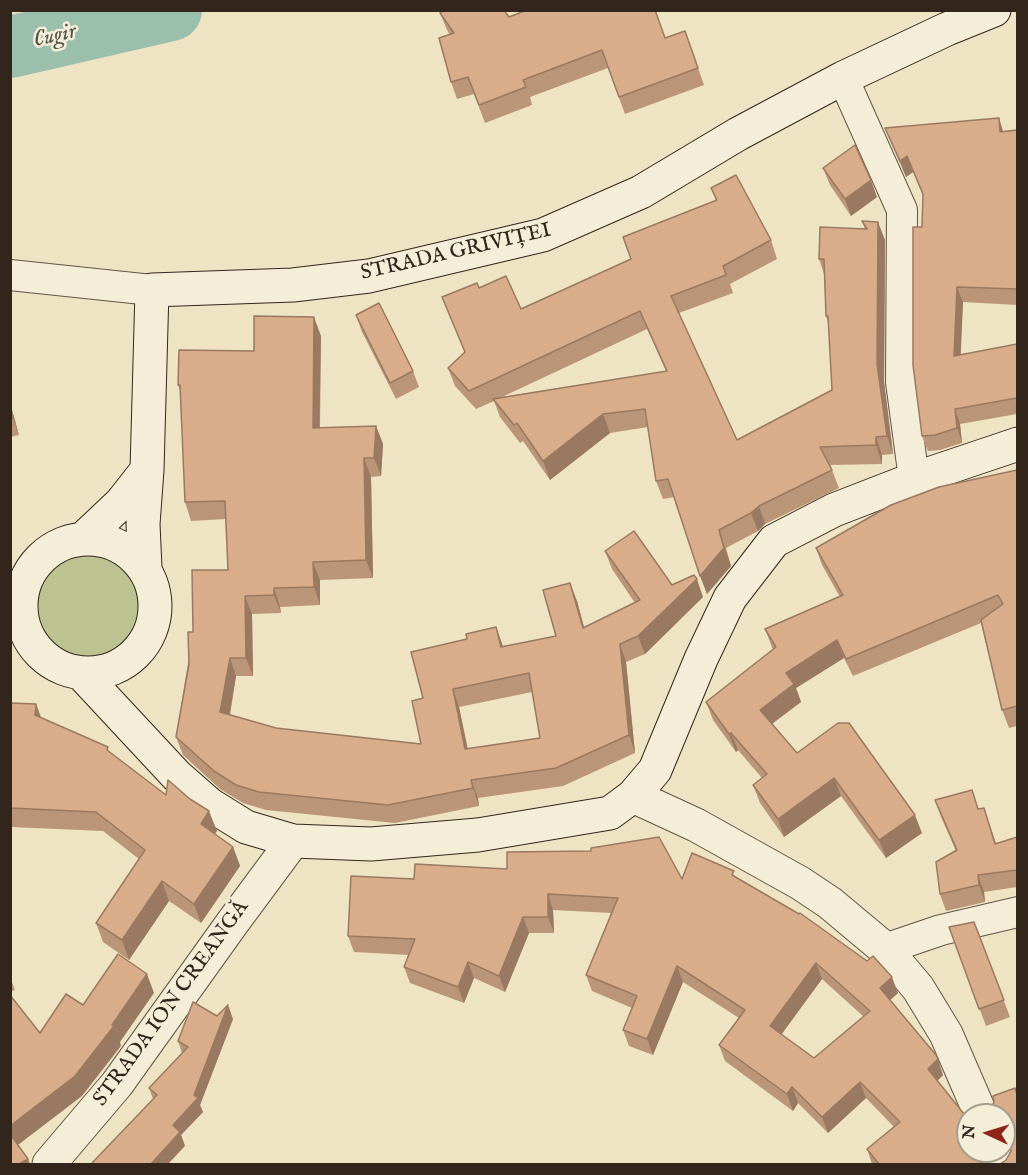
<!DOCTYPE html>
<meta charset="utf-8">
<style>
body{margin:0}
#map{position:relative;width:1028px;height:1175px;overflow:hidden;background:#eee4c3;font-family:"IM FELL English",serif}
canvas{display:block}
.frame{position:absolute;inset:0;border:12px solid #32261c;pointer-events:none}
.north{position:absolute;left:956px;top:1103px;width:60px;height:60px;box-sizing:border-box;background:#f4edd8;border:2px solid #a69d8d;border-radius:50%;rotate:274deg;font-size:16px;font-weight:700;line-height:24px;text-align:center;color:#32261c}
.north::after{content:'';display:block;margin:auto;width:21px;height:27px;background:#8f2418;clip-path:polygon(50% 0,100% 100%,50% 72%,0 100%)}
</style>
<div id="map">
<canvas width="1028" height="1175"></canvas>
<div class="frame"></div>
<div class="north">N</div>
</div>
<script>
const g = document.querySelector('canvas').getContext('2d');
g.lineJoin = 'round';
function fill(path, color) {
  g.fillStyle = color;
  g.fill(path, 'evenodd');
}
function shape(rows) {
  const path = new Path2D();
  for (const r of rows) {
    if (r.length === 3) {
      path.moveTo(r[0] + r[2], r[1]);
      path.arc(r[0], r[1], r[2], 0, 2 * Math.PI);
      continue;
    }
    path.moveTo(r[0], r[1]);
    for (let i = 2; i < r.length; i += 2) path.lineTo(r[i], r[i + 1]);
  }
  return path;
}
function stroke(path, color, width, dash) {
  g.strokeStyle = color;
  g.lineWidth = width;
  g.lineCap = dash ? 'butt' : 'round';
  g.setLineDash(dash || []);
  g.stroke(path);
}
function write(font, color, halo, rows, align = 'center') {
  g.font = font + ' "IM FELL English",serif';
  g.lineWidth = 5;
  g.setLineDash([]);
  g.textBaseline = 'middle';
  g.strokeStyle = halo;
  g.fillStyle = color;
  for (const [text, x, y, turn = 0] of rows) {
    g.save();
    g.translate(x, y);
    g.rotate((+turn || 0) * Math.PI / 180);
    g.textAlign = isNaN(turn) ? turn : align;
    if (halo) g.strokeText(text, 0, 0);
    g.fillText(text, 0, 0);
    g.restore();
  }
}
fill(shape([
 [86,607,53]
]), '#bcc391');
stroke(shape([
 [10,47,171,10]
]), '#9bbfad', 62);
const minor = shape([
 [843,78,902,210,901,382,914,479],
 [10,275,152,290],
 [885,949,941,930,1018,912]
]);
const tertiary = shape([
 [633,796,696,825,800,883,830,903,885,949,918,988,946,1034,981,1115],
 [993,1151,998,1164],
 [49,1164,117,1084,233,922,293,841]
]);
const secondary = shape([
 [84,538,121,503,147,470],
 [88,606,67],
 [145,568,143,524,147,470,152,290,293,285,369,276,543,235,641,192,738,134,843,78,947,29,994,10],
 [82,674,177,776,209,804,246,827,293,841,371,844,478,835,610,813,633,796,655,770,701,659,730,598,774,541,834,510,914,479,1018,444]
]);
stroke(minor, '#615646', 32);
stroke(tertiary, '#615646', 35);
stroke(secondary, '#32261c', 35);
stroke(minor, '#f4edd8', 30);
stroke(tertiary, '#f4edd8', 33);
stroke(secondary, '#f4edd8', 33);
fill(shape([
 [440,13,509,17,665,38,685,31,704,85,625,114,608,68,530,97,532,105,485,123,474,94,457,99,451,82,450,35,447,30],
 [885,128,1003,131,1017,130,1017,305,963,302,960,355,1017,344,1017,414,960,424,962,443,940,450,928,451,922,436,922,227,923,196,913,172,906,177,891,143],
 [823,168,877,197,851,216,830,185],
 [711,188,771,240,777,259,730,284,733,293,679,313,737,440,832,390,828,322,826,316,824,274,819,259,865,229,862,221,885,240,884,382,893,454,882,455,882,464,830,465,839,488,765,524,758,531,726,548,731,566,707,594,674,497,663,499,656,481,648,427,610,433,550,480,523,441,520,443,500,417,494,401,476,409,455,386,448,368,465,353,442,297,479,288,521,309,631,259,716,201],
 [647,329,666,371,502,397],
 [356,315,413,371,419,387,396,399,362,332],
 [321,336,320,428,376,426,383,444,381,476,371,477,373,578,320,580,320,605,280,607,281,613,252,614,253,676,236,676,230,715,276,728,421,744,423,698,503,646,556,636,577,601,584,627,635,603,612,569,605,551,672,585,703,597,645,654,626,662,635,753,563,786,478,798,479,806,395,823,266,810,243,803,220,789,183,755,176,737,193,632,228,570,226,519,191,521,185,502,181,393,178,385,254,351],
 [532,692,540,738,468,749,459,707],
 [10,403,19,435,10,437],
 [1017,470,1017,726,1009,728,1002,710,981,623,853,676,844,658,796,688,801,702,772,724,797,753,922,833,886,858,841,796,784,837,760,803,753,785,762,778,738,750,736,752,713,720,706,702,773,650,765,629,840,597,822,565,816,548],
 [10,703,36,704,41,718,110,752,166,795,217,831,214,834,233,847,240,866,201,923,169,901,129,960,103,942,96,923,139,859,103,831,11,827,10,845],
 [935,800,979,809,984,808,996,843,1017,837,1017,887,984,892,985,902,946,911,940,894,956,851,941,817],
 [737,878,898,993,890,1000,943,1075,937,1081,968,1151,975,1151,975,1156,980,1162,985,1164,872,1164,867,1149,894,1127,866,1098,828,1133,798,1103,793,1111,725,1061,719,1045,739,1018,683,982,653,1055,629,1046,623,1030,632,1008,592,991,586,975,611,913,553,910,554,933,529,933,505,992,474,978,464,1003,410,983,404,967,409,955,354,952,348,936,414,879],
 [822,979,864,1017,814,1058,781,1034],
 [974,922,1010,1017,986,1026,949,927],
 [10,977,15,990,10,992],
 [217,1016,233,1019,200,1105,203,1112,181,1135,185,1146,153,1099,149,1088,182,1053,178,1041],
 [1004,1115,1017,1164,1006,1160,1011,1151,1010,1147,1004,1136]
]), '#bb9577');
fill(shape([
 [999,118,1004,134,1000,132],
 [907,156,913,172,906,177,900,161],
 [871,180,877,197,851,216,845,199],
 [878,222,885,240,884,382,893,454,887,436,877,364],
 [957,287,963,302,960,371,954,356],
 [314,317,321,336,319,447,313,428],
 [10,403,19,435,10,409],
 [955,409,960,424,962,443,957,428],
 [603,414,610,433,550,480,543,461],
 [376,426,383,444,381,476,374,458],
 [876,437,882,455,882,464,876,445],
 [364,458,371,477,373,578,366,560],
 [759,506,765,524,758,531,751,513],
 [719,530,731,566,707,594,700,576],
 [313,562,320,580,320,605,314,587],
 [697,579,703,597,645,654,638,636],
 [570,583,577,601,589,646,583,628],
 [274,588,280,607,281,613,274,595],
 [245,596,252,614,253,676,246,658],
 [496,627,503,646,507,665,501,647],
 [837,640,844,658,796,688,801,702,766,728,760,710,786,673],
 [620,644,626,662,635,753,629,735],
 [230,658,236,676,227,730,220,712],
 [453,689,459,707,471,767,465,749],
 [36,704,43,723,35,715],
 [731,733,738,750,736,752,729,734],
 [834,778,841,796,784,837,778,819],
 [471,780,478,798,479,806,473,788],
 [209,811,217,831,208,844,201,824],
 [915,815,922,833,886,858,879,840],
 [233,847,240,866,201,923,194,904],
 [978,875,984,892,985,902,979,885],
 [162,881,169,901,129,960,122,940],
 [548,894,553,910,554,933,548,917],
 [523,917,529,933,505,992,499,976],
 [468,962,474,978,464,1003,458,987],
 [816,963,822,979,776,1042,770,1026],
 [677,966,683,982,653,1055,647,1039],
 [147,974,154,993,120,1042,121,1046,82,1096,14,1148,10,1139,10,1126,112,1025],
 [892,977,898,993,886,1004,880,988],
 [228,1005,233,1019,200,1105,203,1112,181,1135,185,1146,168,1164,151,1164,173,1125,194,1095],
 [938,1059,943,1075,933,1085,928,1069],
 [860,1082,866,1098,828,1133,822,1117],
 [792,1087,798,1103,793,1111,787,1094],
 [28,1159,30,1164,19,1164]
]), '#997961');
const building = shape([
 [444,10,504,10,509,17,527,10,655,10,665,38,685,31,698,68,619,97,602,50,523,80,526,87,479,105,468,77,451,82,439,38,454,33,440,13,444,10],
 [999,118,1000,132,1017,130,1017,289,957,287,954,356,1017,344,1017,398,955,409,957,428,935,435,922,436,913,365,913,227,922,227,923,194,907,156,900,161,885,128,999,118],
 [855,145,871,180,845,199,823,168,855,145],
 [736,175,771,240,723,266,726,275,671,296,737,440,832,390,828,316,826,316,824,259,819,259,820,227,867,229,862,221,878,222,877,364,887,436,876,437,876,445,820,447,832,470,759,506,751,513,719,530,724,548,700,576,668,479,656,481,645,409,603,414,543,461,517,423,514,425,493,399,667,371,640,311,469,391,448,368,465,352,442,297,477,283,479,288,506,276,521,309,631,259,623,237,717,200,711,188,736,175],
 [379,303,413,371,390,383,356,315,379,303],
 [254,316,314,317,313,428,376,426,374,458,364,458,366,560,313,562,314,587,274,588,274,595,245,596,246,658,230,658,220,712,276,728,421,744,412,701,423,698,411,652,467,639,466,634,496,627,501,647,556,636,543,590,570,583,583,628,640,600,605,551,634,531,672,585,694,575,697,579,638,636,620,644,629,735,556,768,471,780,473,788,388,805,259,792,236,785,214,771,176,737,189,664,188,632,193,632,192,570,228,570,225,501,185,502,180,385,178,385,179,350,254,351,254,316],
 [529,673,540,738,465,749,453,689,529,673],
 [10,409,13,418,10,419,10,409],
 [1017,470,1017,706,1002,710,981,620,1003,604,998,595,846,659,837,640,786,673,794,684,760,710,797,753,838,723,849,723,915,815,879,840,834,778,778,819,753,785,767,774,731,733,729,734,706,702,776,647,765,629,843,595,816,548,891,505,939,487,1017,470],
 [10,703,36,704,35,715,108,747,107,750,166,795,168,780,190,799,209,811,201,824,233,847,194,904,162,881,122,940,96,923,145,850,96,812,10,808,10,703],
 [972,790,978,809,984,808,995,844,1017,837,1017,870,978,875,979,885,940,894,936,862,957,850,935,800,972,790],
 [659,837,682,879,692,853,734,871,732,875,799,914,800,913,867,961,873,956,892,977,880,988,936,1055,938,1059,928,1069,964,1114,968,1115,968,1151,973,1151,975,1155,980,1162,985,1164,879,1164,867,1149,900,1122,860,1082,822,1117,792,1087,787,1094,719,1045,745,1010,677,966,647,1039,623,1030,637,996,586,975,618,898,548,894,548,917,523,917,499,976,468,962,458,987,404,967,415,939,348,936,351,876,414,879,415,864,507,869,507,852,591,851,591,848,659,837],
 [816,963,870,1011,814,1058,770,1026,816,963],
 [974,922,1004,1000,979,1009,949,927,974,922],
 [118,954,147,974,112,1025,114,1026,75,1076,10,1126,10,995,40,1033,66,994,83,1005,118,954],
 [193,1002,217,1016,228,1005,194,1095,198,1098,173,1125,180,1132,151,1164,91,1164,157,1095,149,1088,188,1047,178,1041,193,1002],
 [1015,1088,1017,1094,1017,1164,1000,1164,1006,1160,1011,1151,1010,1142,1004,1130,1004,1115,984,1115,990,1110,994,1102,993,1096,1015,1088],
 [10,1134,28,1159,19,1164,10,1164,10,1134]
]);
fill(building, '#daad8a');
stroke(building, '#997961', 1.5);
write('21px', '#32261c', '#f4edd8', [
 ["STRADA GRIVIȚEI",456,253,-13],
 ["STRADA ION CREANGĂ",172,1004,-54]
]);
write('italic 22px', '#525448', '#f4edd8', [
 ["Cugir",55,37,-13]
]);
</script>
